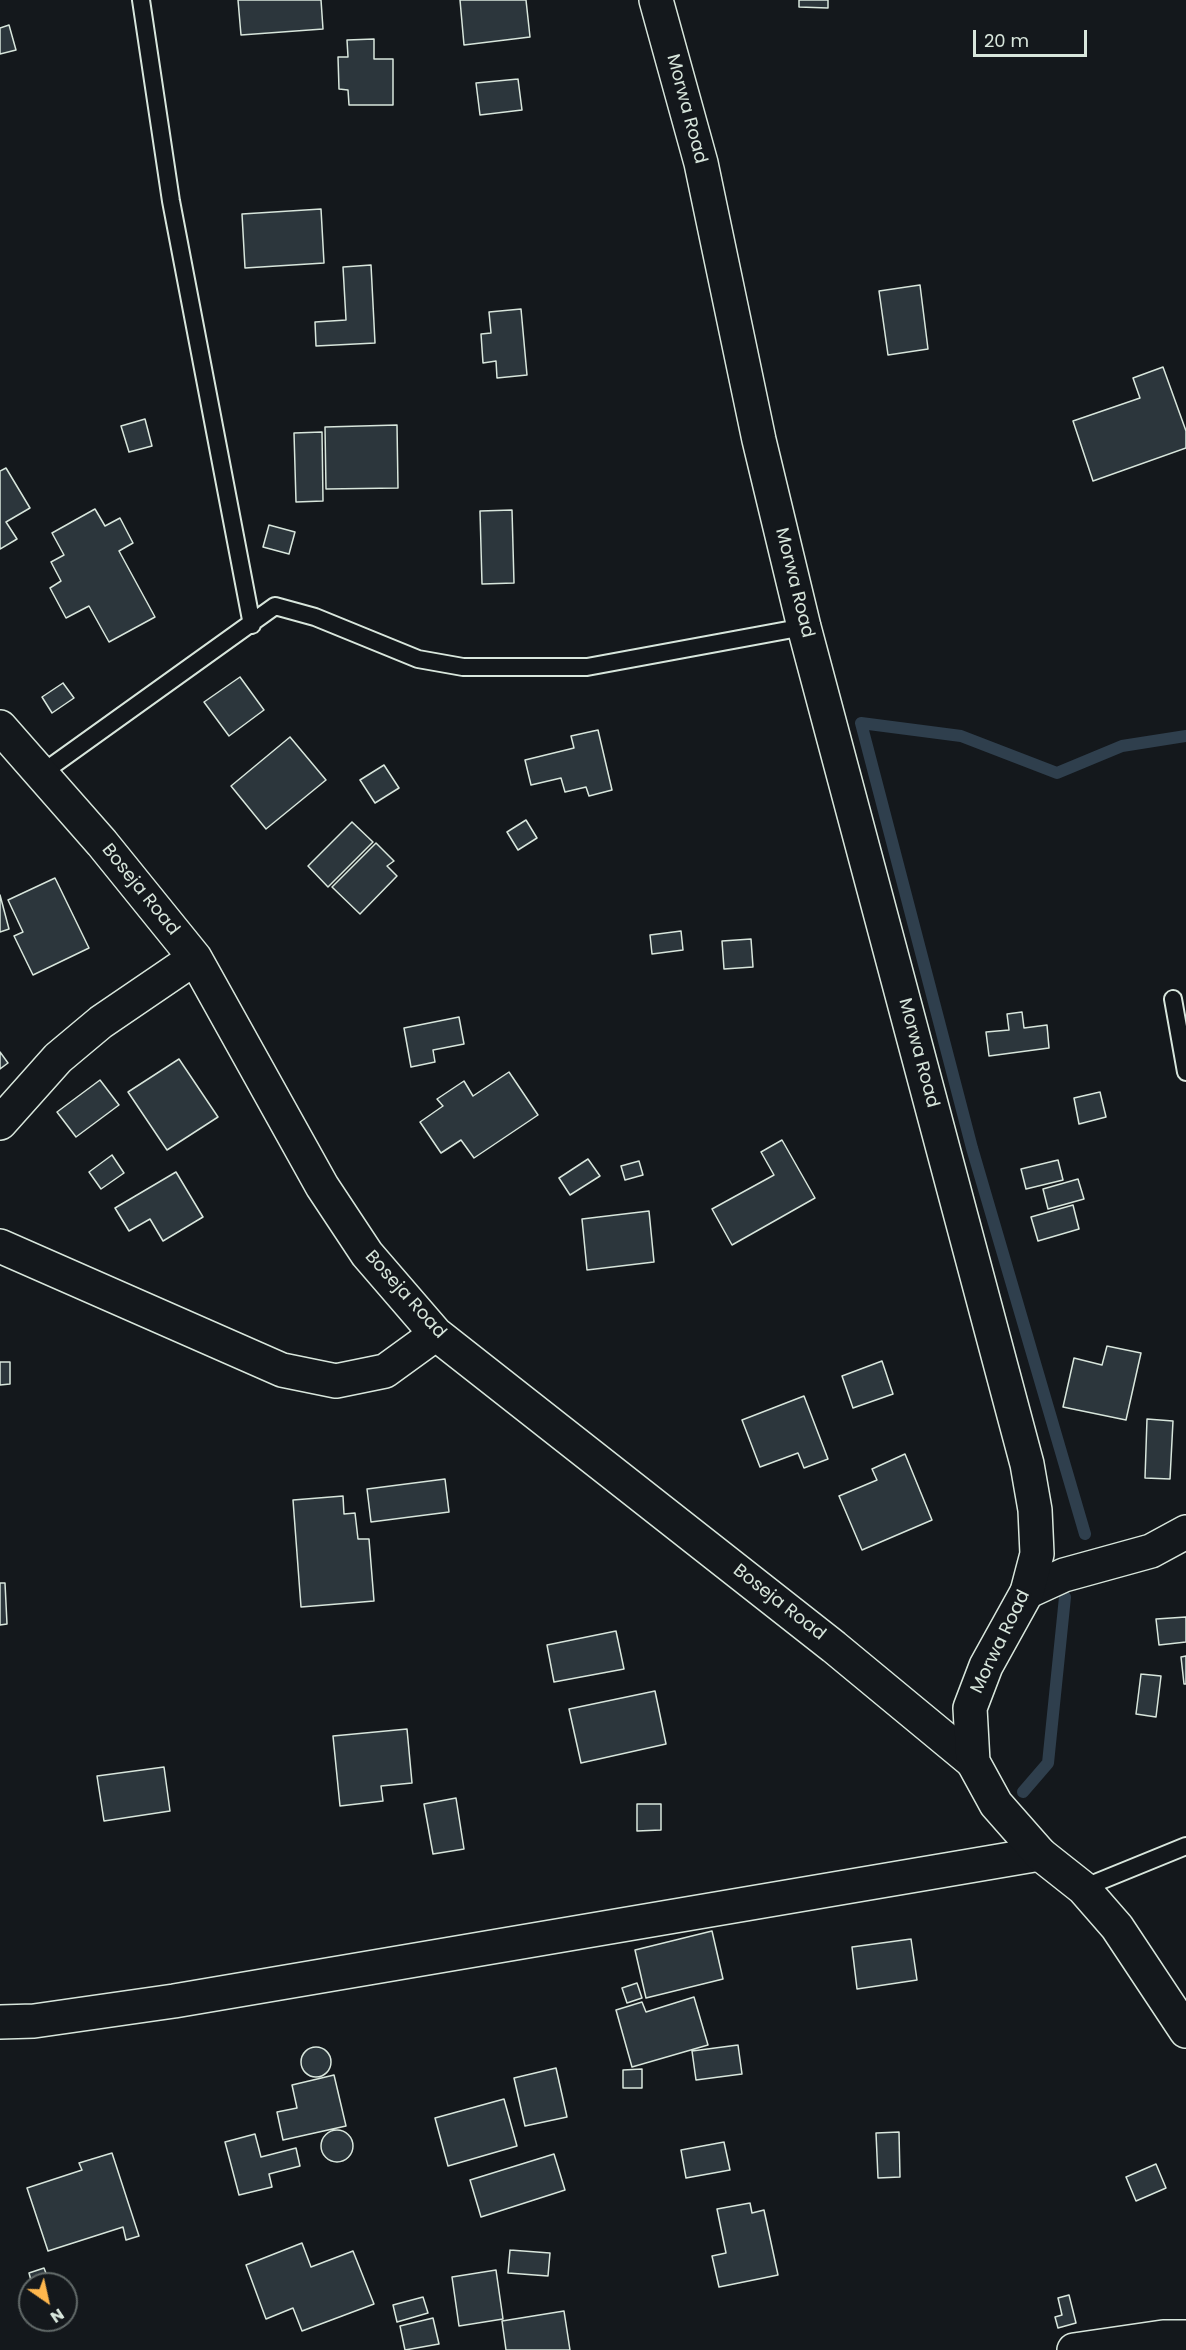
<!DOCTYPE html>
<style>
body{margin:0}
#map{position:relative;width:1186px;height:2350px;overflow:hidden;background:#14181c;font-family:Poppins,sans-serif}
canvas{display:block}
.north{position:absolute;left:18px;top:2272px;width:60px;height:60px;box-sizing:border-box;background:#14181c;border:2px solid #626a69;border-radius:50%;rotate:146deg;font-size:16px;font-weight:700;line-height:24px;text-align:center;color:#d8e6dc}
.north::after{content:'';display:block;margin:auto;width:21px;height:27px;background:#ffb74d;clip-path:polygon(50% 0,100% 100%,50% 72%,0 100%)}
.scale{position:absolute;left:973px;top:30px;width:114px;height:27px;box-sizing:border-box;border:3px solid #d8e6dc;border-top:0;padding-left:8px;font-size:18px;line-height:21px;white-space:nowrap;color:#d8e6dc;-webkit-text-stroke:4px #14181c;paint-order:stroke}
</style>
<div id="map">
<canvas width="1186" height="2350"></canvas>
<div class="north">N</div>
<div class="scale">20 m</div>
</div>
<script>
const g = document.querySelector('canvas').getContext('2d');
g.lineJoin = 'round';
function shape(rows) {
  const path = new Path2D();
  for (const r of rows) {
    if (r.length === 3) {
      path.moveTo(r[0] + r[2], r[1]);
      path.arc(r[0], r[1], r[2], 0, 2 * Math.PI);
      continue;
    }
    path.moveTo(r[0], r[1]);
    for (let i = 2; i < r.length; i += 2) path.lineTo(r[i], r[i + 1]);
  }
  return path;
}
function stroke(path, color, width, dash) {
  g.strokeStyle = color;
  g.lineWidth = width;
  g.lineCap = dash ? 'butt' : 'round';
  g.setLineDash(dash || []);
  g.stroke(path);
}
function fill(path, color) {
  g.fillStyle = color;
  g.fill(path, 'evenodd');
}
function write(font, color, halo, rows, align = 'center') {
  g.font = font + ' Poppins,sans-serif';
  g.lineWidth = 4.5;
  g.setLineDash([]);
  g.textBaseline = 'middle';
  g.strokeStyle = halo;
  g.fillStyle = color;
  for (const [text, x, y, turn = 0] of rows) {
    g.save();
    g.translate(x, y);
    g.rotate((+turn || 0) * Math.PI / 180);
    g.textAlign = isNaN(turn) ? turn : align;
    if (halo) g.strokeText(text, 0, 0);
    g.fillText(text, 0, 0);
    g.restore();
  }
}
stroke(shape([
 [1085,1534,972,1148,861,723,961,736,1057,773,1122,746,1186,736],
 [1023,1792,1048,1763,1065,1597]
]), '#2f3f4d', 12);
const building = shape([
 [238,0,321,0,323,29,241,35,238,0],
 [460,0,526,0,530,37,464,45,460,0],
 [799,0,828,0,828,8,799,7,799,0],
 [9,25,16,50,0,54,0,28,9,25],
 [374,39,374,59,393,59,393,105,349,105,348,90,339,89,338,57,348,57,347,40,374,39],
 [518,79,522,110,480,115,476,83,518,79],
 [321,209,324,263,245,268,242,214,321,209],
 [371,265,375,343,316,346,315,322,346,320,343,267,371,265],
 [920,285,928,349,888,355,879,291,920,285],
 [521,309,527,375,497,378,496,361,483,363,481,334,491,333,489,312,521,309],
 [1163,367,1186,431,1186,448,1093,481,1073,421,1140,398,1133,378,1163,367],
 [145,419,152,446,129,452,121,426,145,419],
 [397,425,398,488,326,489,325,427,397,425],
 [322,432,323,501,296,502,294,433,322,432],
 [6,468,30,508,6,522,17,539,0,549,0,471,6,468],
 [95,509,105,526,120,518,133,543,119,551,155,617,109,642,89,606,66,618,50,588,61,581,51,562,64,555,52,533,95,509],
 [512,510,514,583,482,584,480,511,512,510],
 [269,525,295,532,289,554,263,547,269,525],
 [240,677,264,710,229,736,204,702,240,677],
 [63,683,74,698,52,713,42,697,63,683],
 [598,730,612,790,589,796,586,787,565,792,561,778,531,785,525,760,574,748,571,736,598,730],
 [290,737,326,780,266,829,231,786,290,737],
 [384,765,399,788,375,803,360,780,384,765],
 [526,820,537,838,518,850,507,832,526,820],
 [352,822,373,842,328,887,308,866,352,822],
 [376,843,394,861,387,866,397,876,360,914,332,887,376,843],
 [55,878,89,948,33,975,14,936,23,932,8,900,55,878],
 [0,895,9,929,0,932,0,895],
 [681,931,683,950,652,954,650,935,681,931],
 [751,939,753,967,724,969,722,941,751,939],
 [1022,1012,1024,1028,1047,1025,1049,1048,989,1056,986,1032,1009,1030,1007,1014,1022,1012],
 [459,1017,464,1044,433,1050,435,1062,411,1067,404,1028,459,1017],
 [0,1052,8,1063,0,1069,0,1052],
 [179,1059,218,1117,167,1150,128,1092,179,1059],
 [509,1072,538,1115,474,1158,461,1140,441,1153,420,1122,443,1106,437,1099,464,1081,473,1096,509,1072],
 [100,1080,119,1105,76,1137,57,1112,100,1080],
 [1100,1092,1106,1117,1079,1124,1074,1098,1100,1092],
 [782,1140,815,1198,732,1245,712,1209,774,1175,761,1152,782,1140],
 [112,1155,124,1173,101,1189,89,1172,112,1155],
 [588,1159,600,1176,570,1195,559,1178,588,1159],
 [1058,1160,1063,1180,1026,1189,1021,1169,1058,1160],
 [639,1161,643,1175,625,1180,621,1166,639,1161],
 [176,1172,203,1217,163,1241,150,1219,129,1231,115,1208,176,1172],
 [1078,1179,1084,1199,1048,1209,1043,1189,1078,1179],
 [1073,1205,1079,1229,1038,1241,1031,1217,1073,1205],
 [649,1211,654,1262,587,1270,582,1219,649,1211],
 [1107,1346,1141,1353,1126,1420,1063,1407,1074,1358,1102,1365,1107,1346],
 [882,1361,893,1394,853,1408,842,1376,882,1361],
 [0,1362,10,1362,10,1384,0,1385,0,1362],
 [804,1396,828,1459,804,1468,798,1453,760,1467,742,1420,804,1396],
 [1147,1419,1173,1421,1170,1479,1145,1478,1147,1419],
 [905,1454,932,1520,862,1550,839,1496,877,1480,872,1469,905,1454],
 [445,1479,449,1512,371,1522,367,1489,445,1479],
 [343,1496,344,1514,355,1513,358,1539,369,1539,374,1601,301,1607,293,1500,343,1496],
 [0,1583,5,1583,7,1624,0,1625,0,1583],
 [1186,1617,1186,1642,1159,1645,1156,1619,1186,1617],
 [616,1631,624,1669,554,1682,547,1645,616,1631],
 [1186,1656,1186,1684,1184,1684,1181,1657,1186,1656],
 [1141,1674,1161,1676,1156,1717,1136,1714,1141,1674],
 [655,1691,666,1744,581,1763,569,1709,655,1691],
 [407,1729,412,1783,381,1786,383,1801,340,1806,333,1736,407,1729],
 [164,1767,170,1811,104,1821,97,1776,164,1767],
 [456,1798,464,1849,433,1854,424,1804,456,1798],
 [637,1804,661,1804,661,1830,637,1831,637,1804],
 [712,1931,723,1979,646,1998,635,1950,712,1931],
 [911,1939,917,1980,857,1989,852,1947,911,1939],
 [637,1983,642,1998,627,2003,622,1988,637,1983],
 [694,1997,708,2045,632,2067,616,2010,642,2002,646,2012,694,1997],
 [738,2045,742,2074,696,2080,692,2051,738,2045],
 [316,2062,15],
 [556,2068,567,2117,525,2126,514,2078,556,2068],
 [642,2069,642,2088,623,2088,623,2070,642,2069],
 [334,2075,346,2126,283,2140,277,2112,297,2108,292,2085,334,2075],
 [504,2099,517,2146,448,2166,435,2118,504,2099],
 [337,2146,16],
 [899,2132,900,2177,878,2178,876,2133,899,2132],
 [255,2134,261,2157,296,2148,300,2166,269,2174,272,2187,239,2195,225,2142,255,2134],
 [724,2142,730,2170,686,2178,681,2150,724,2142],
 [112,2153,139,2236,126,2240,123,2227,48,2251,27,2188,82,2170,79,2163,112,2153],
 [554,2154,565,2190,481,2217,470,2180,554,2154],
 [1156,2164,1166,2188,1136,2201,1126,2177,1156,2164],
 [750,2203,752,2213,764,2210,778,2275,719,2287,712,2256,726,2253,717,2209,750,2203],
 [302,2243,311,2267,353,2251,374,2304,302,2331,293,2308,266,2319,246,2265,302,2243],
 [510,2250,550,2253,548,2276,508,2273,510,2250],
 [44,2268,50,2284,32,2284,29,2273,44,2268],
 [496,2270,503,2319,459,2326,452,2277,496,2270],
 [1069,2295,1076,2323,1058,2328,1055,2317,1062,2315,1058,2298,1069,2295],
 [423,2297,428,2313,397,2322,393,2305,423,2297],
 [564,2311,570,2350,506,2350,502,2321,564,2311],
 [433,2318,439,2344,405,2350,400,2326,433,2318]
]);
fill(building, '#2c363c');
stroke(building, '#d8e6dc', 1.5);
const lane = shape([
 [141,0,171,201,252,625],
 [42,773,275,606,315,617,418,659,463,667,587,667,804,627],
 [1173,999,1186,1072],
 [1083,1888,1186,1846]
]);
const street = shape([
 [0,727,102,843,195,958,322,1186,367,1254,436,1334,834,1647,973,1762],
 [0,1123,58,1058,101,1022,195,958],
 [0,1246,282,1370,336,1381,385,1371,436,1334],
 [1027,1592,1064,1575,1151,1551,1186,1532],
 [0,2022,34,2021,174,2001,1040,1854],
 [1074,2350,1163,2337,1186,2337]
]);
const secondary = shape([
 [656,0,701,163,759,440,804,627,1027,1464,1035,1510,1037,1554,1027,1592,986,1666,970,1708,973,1762,996,1804,1040,1854,1083,1888,1117,1927,1186,2031]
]);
stroke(lane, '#d8e6dc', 20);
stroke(street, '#d8e6dc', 36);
stroke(secondary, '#d8e6dc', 36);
stroke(lane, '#14181c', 16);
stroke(street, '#14181c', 33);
stroke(secondary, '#14181c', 33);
write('18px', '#d8e6dc', '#14181c', [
 ["Morwa Road",686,109,75],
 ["Morwa Road",794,583,76],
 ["Boseja Road",140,890,51],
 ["Morwa Road",918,1053,75],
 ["Boseja Road",405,1295,48],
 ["Boseja Road",779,1603,38],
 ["Morwa Road",1001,1642,-64]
]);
</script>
